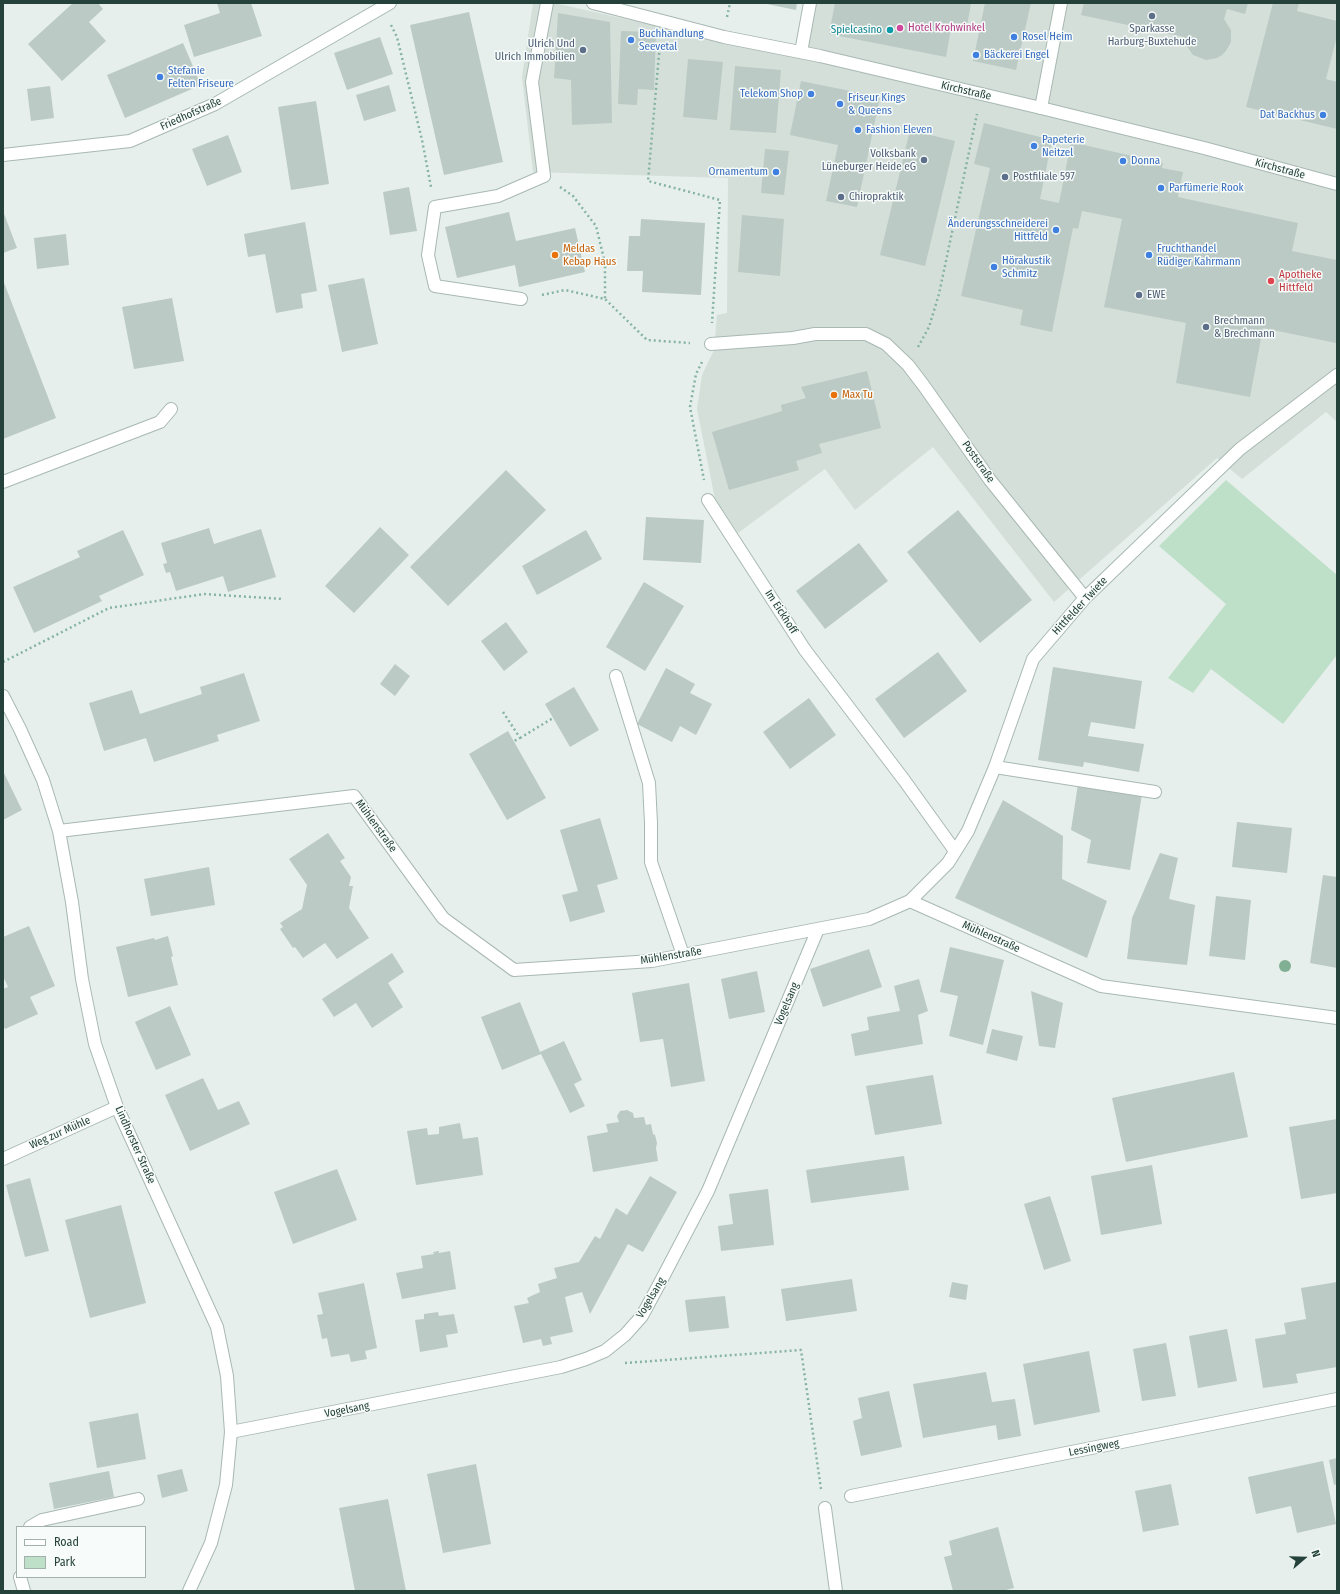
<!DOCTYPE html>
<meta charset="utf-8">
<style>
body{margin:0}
#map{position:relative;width:1340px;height:1594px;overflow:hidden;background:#e6efeb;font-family:"Fira Sans Condensed",sans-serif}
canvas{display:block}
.frame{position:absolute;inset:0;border:4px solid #24423a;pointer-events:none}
.legend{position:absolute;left:16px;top:1526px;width:130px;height:52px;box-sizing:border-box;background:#f7fbf9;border:1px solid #a3b1ad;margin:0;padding:5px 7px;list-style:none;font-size:12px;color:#24423a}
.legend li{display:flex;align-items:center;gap:8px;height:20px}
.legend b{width:20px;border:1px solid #a3b1ad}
.north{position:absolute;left:1284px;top:1538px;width:40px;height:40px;-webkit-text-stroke:3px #f7fbf9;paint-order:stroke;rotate:70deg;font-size:11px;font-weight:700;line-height:16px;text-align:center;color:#24423a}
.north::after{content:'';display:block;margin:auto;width:14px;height:18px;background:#24423a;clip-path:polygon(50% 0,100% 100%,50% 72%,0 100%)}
</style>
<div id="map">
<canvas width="1340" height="1594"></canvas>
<div class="frame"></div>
<ul class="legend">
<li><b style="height:5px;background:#fff"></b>Road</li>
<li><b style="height:11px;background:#bfe0c8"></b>Park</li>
</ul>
<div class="north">N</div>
</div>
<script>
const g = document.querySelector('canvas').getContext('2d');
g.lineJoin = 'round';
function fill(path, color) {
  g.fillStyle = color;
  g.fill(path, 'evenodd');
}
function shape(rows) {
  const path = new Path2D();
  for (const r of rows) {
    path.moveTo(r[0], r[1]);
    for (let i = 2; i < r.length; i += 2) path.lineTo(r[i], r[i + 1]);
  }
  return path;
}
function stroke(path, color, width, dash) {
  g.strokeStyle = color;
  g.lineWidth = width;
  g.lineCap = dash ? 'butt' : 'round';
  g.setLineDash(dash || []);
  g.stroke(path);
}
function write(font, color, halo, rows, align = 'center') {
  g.font = font + ' "Fira Sans Condensed",sans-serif';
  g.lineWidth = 3;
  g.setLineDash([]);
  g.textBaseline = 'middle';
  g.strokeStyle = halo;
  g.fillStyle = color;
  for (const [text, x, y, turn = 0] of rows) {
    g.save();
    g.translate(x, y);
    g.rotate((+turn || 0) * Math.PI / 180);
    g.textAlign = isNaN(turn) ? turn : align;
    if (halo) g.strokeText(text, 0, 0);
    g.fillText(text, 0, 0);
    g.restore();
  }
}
fill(shape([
 [533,3,554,3,796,57,806,3,1337,3,1337,422,1326,412,1242,479,1217,458,1054,602,933,447,855,510,825,469,738,533,715,499,697,409,702,375,714,350,717,315,727,313,728,178,533,172,522,77]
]), '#d4dfda');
fill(shape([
 [1226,480,1337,575,1337,655,1283,724,1211,669,1193,693,1168,678,1226,604,1159,546]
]), '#bfe0c8');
fill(shape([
 [73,3,98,3,103,9,89,22,106,41,62,81,28,44],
 [217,3,251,3,262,36,194,57,184,25,220,13],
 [762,3,797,3,796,10],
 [835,3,971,3,967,26,952,23,946,57,829,34],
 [985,3,1031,3,1016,70,973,61],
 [1084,3,1248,3,1245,14,1227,9,1224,19,1231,30,1231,42,1226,51,1222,55,1217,58,1206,60,1193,55,1186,45,1184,37,1081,15],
 [1273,3,1299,3,1297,11,1337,21,1337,36,1326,79,1337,82,1337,129,1246,107],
 [469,12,503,162,444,175,410,25],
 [558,13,610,22,612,123,572,125,571,80,554,78],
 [621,31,656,32,654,90,638,89,637,105,618,104],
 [380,37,393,74,347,90,334,53],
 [183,43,201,85,125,118,107,75],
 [688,59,723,62,717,120,683,117],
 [735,66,781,70,776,133,730,130],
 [801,81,880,97,857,207,826,201,838,145,790,135],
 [389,85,396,111,364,121,356,95],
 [50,86,54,118,31,121,27,89],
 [316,101,329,184,291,190,278,107],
 [984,123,1052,140,1040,199,1059,203,1071,142,1163,163,1162,168,1183,172,1178,197,1298,223,1292,251,1337,260,1336,343,1263,328,1250,397,1176,383,1186,323,1104,307,1122,219,1082,211,1078,229,1073,228,1052,332,1020,325,1023,310,961,296,990,168,974,164],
 [910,130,955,141,925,266,880,255],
 [228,135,242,172,207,186,192,149],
 [765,149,789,151,784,195,761,193],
 [409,187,417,231,390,235,383,192],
 [3,211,17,248,3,253],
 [509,212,516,241,575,228,585,272,519,287,515,265,457,278,445,227],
 [742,215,784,219,780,276,738,272],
 [641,219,705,223,701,295,642,292,643,271,627,271,629,236,640,236],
 [305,222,317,291,301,294,303,308,276,313,265,254,248,257,244,234],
 [66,234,69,265,37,269,34,238],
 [364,278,378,344,342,352,328,285],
 [3,280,56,418,3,439],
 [172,298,184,361,134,369,122,307],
 [867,371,881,428,819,444,822,453,796,461,799,470,729,490,712,432,782,411,781,405,806,398,801,387],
 [506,470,546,510,448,606,410,567],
 [958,510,1032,600,980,643,907,552],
 [646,517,704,520,701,563,643,560],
 [380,527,409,555,354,613,325,586],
 [209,528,214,544,261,529,276,577,228,592,223,576,176,591,170,572,166,573,163,564,167,563,161,543],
 [123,530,144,575,99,596,102,601,34,633,13,587,80,557,77,551],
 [586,530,602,559,537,595,522,566],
 [859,543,888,581,825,629,796,591],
 [644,582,684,606,645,671,606,647],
 [506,622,528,652,504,671,481,641],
 [938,652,967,691,904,738,875,699],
 [395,664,410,676,395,696,380,684],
 [1053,667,1142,681,1135,729,1091,722,1088,736,1144,744,1139,772,1084,762,1083,767,1038,760],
 [666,668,695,684,690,693,712,704,696,735,680,726,672,742,637,724],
 [244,673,260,721,217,735,219,741,154,762,146,738,104,751,89,703,132,690,140,714,202,694,200,687],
 [574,687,599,730,570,747,545,704],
 [809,698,836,735,790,769,763,732],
 [508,731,546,798,507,820,469,754],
 [3,771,22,810,3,820],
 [1078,784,1142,794,1130,870,1087,863,1091,840,1071,830],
 [1003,800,1063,836,1062,879,1107,901,1087,958,955,898],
 [600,818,618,879,597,885,605,912,570,922,562,895,578,891,560,830],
 [1237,822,1292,828,1287,873,1232,867],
 [328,833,345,858,340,861,351,877,349,886,353,886,349,908,369,938,337,959,325,943,303,958,295,947,293,948,280,929,283,927,280,923,302,909,307,885,289,859],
 [1160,853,1178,858,1169,899,1195,905,1187,965,1127,959,1132,918],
 [209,867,215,905,151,916,144,879],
 [1323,875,1337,877,1337,968,1310,963],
 [1216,896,1251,900,1245,960,1209,956],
 [29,926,55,986,30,997,38,1014,5,1029,3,1025,3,989,8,987,3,976,3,937],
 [168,936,173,956,171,957,178,985,128,997,116,947,154,938,155,940],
 [950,947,1004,960,983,1045,949,1036,958,996,940,992],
 [869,949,882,987,823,1007,810,969],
 [392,953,404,972,388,983,403,1007,372,1028,356,1003,334,1017,322,999],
 [757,971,765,1012,729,1019,721,979],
 [919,979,928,1011,918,1015,923,1044,855,1056,851,1034,869,1030,867,1017,900,1011,894,986],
 [689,983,705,1081,671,1087,663,1039,640,1042,632,993],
 [1031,991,1063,1003,1055,1048,1039,1046],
 [520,1002,540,1052,564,1041,582,1080,574,1084,585,1106,570,1113,541,1054,502,1070,481,1017],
 [170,1006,191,1055,156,1070,135,1022],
 [992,1029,1023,1036,1017,1061,986,1053],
 [1234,1072,1248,1137,1126,1162,1112,1098],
 [933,1075,942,1124,875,1135,866,1086],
 [203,1078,218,1110,239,1101,250,1124,190,1151,165,1095],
 [627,1110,633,1113,634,1118,644,1117,646,1125,651,1124,653,1134,655,1135,657,1143,656,1148,658,1161,593,1172,587,1136,608,1132,606,1124,619,1122,617,1116,620,1111],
 [1337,1119,1337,1193,1301,1199,1289,1127],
 [460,1123,463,1139,478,1137,483,1175,416,1185,407,1131,427,1128,428,1135,439,1134,439,1127],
 [904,1156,909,1190,811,1203,806,1170],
 [1152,1165,1162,1224,1101,1235,1091,1176],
 [337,1169,357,1220,293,1244,274,1192],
 [650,1176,677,1192,643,1252,628,1244,590,1314,582,1292,565,1297,573,1332,550,1337,552,1344,543,1346,541,1339,523,1343,514,1306,529,1303,527,1298,540,1292,538,1284,557,1278,554,1268,579,1262,595,1236,600,1239,616,1208,627,1215],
 [30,1178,49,1251,25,1257,6,1185],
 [768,1189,774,1245,721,1251,718,1226,733,1224,729,1194],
 [1050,1196,1071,1261,1044,1270,1024,1204],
 [121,1205,146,1303,90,1318,65,1220],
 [439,1251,439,1253,450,1251,456,1289,402,1299,396,1273,423,1268,421,1256,434,1254,433,1252],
 [852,1279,857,1311,786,1321,781,1289],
 [952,1282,968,1285,966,1300,949,1297],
 [1337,1282,1337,1339,1336,1339,1337,1367,1296,1374,1298,1383,1263,1388,1255,1339,1286,1334,1284,1323,1306,1319,1301,1288],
 [364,1283,377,1348,365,1351,367,1359,351,1362,349,1354,331,1357,327,1338,322,1339,317,1315,323,1314,318,1293],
 [725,1296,729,1328,689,1332,685,1300],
 [438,1312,439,1316,454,1314,458,1333,446,1335,448,1347,420,1352,415,1320,424,1319,424,1314],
 [1227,1329,1237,1381,1198,1388,1189,1336],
 [1166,1343,1176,1396,1142,1401,1133,1349],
 [1089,1351,1100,1412,1034,1425,1023,1364],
 [986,1372,992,1402,1015,1399,1021,1436,998,1440,996,1425,923,1438,913,1384],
 [889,1391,902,1447,861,1456,853,1421,862,1418,858,1398],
 [138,1413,146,1459,97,1468,89,1422],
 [1337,1458,1337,1484,1334,1485,1329,1460],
 [1323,1461,1336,1524,1297,1533,1291,1506,1256,1514,1248,1477],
 [476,1464,491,1544,443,1553,427,1474],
 [182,1469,188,1491,162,1498,157,1475],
 [109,1471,114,1497,54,1509,49,1483],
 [1171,1484,1179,1525,1143,1532,1135,1491],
 [388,1499,406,1591,355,1591,339,1508],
 [998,1527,1014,1588,1002,1591,953,1591,944,1557,952,1555,949,1541]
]), '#bbcac4');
const lane = shape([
 [801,52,810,3],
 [1041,108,1061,3],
 [521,299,435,286,428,255,435,207,498,196,544,176,532,82,547,3],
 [3,482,160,422,171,409],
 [708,500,805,650,904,780,955,851],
 [616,676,649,783,651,823,651,862,683,955],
 [995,767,1155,792],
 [30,1527,42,1520,138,1499],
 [20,1577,24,1591]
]);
const street = shape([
 [593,3,724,37,820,56,1041,108,1204,148,1337,184],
 [3,155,130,141,215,104,390,3],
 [711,344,793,338,815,334,866,334,886,344,908,365,924,386,990,480,1085,598],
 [3,696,20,729,43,780,59,831,72,902,82,979,95,1044,117,1107,217,1327,227,1376,231,1432,226,1485,211,1543,189,1591],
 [59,831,354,796,443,918,514,970,652,961,869,919,910,901,948,863,968,831,995,767,1033,659,1085,598,1240,449,1337,375],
 [910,901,1101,986,1337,1018],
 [3,1159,117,1107],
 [231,1432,561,1367,586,1359,605,1351,625,1335,642,1316,663,1277,708,1191,818,929],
 [851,1496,1337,1399],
 [825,1508,836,1591]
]);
stroke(lane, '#a8b8b2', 14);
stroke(street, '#a8b8b2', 14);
stroke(shape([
 [727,17,730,3],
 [391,25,397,37,422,140,431,187],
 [660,43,648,181,720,200,712,323],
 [560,187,573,196,596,226,605,263,605,299],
 [542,295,565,290,605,299,647,340,690,343],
 [918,347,929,327,939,294,977,114],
 [702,362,696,374,690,407,704,480],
 [3,662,109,608,204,594,283,599],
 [503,712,520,738,514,741],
 [520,738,553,718],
 [625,1363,801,1350,821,1489]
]), '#86b3a5', 2.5, [2, 3]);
stroke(lane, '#fff', 12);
stroke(street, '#fff', 12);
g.fillStyle = '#80af93';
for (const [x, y] of [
 [1285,966]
]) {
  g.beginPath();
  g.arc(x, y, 6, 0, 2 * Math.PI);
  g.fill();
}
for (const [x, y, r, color] of [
 [1152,16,4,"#5c6f8a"],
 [900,28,4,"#d1479c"],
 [890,30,4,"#0f9aa8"],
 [1014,37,4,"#3f7fe0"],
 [631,40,4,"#3f7fe0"],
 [583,50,4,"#5c6f8a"],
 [976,55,4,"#3f7fe0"],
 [160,77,4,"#3f7fe0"],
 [811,94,4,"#3f7fe0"],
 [840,104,4,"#3f7fe0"],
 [1323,115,4,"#3f7fe0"],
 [858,130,4,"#3f7fe0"],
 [1034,146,4,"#3f7fe0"],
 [924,160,4,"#5c6f8a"],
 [1123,161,4,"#3f7fe0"],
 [776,172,4,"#3f7fe0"],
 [1005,177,4,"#5c6f8a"],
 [1161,188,4,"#3f7fe0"],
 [841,197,4,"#5c6f8a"],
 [1056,230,4,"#3f7fe0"],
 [555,255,4,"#e8710a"],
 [1149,255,4,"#3f7fe0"],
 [994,267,4,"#3f7fe0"],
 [1271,281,4,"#e0444e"],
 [1139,295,4,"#5c6f8a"],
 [1206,327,4,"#5c6f8a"],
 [834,395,4,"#e8710a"]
]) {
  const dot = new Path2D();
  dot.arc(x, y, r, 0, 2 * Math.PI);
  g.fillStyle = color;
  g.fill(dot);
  stroke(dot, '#f7fbf9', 1.5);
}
write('11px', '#b23c85', '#f7fbf9', [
 ["Hotel Krohwinkel",908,28]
], 'left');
write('11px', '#4e5e75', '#f7fbf9', [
 ["Sparkasse",1152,29,"center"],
 ["Harburg-Buxtehude",1152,42,"center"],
 ["Ulrich Und",575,44,"right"],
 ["Ulrich Immobilien",575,57,"right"],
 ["Volksbank",916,154,"right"],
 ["Lüneburger Heide eG",916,167,"right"],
 ["Postfiliale 597",1013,177],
 ["Chiropraktik",849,197],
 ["EWE",1147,295],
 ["Brechmann",1214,321],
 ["& Brechmann",1214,334]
], 'left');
write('11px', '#0d838f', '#f7fbf9', [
 ["Spielcasino",882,30]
], 'right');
write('11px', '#366cbe', '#f7fbf9', [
 ["Buchhandlung",639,34],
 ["Seevetal",639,47],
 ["Rosel Heim",1022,37],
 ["Bäckerei Engel",984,55],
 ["Stefanie",168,71],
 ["Felten Friseure",168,84],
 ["Telekom Shop",803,94,"right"],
 ["Friseur Kings",848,98],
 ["& Queens",848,111],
 ["Dat Backhus",1315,115,"right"],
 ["Fashion Eleven",866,130],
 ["Papeterie",1042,140],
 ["Neitzel",1042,153],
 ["Donna",1131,161],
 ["Ornamentum",768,172,"right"],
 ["Parfümerie Rook",1169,188],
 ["Änderungsschneiderei",1048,224,"right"],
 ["Hittfeld",1048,237,"right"],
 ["Fruchthandel",1157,249],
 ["Rüdiger Kahrmann",1157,262],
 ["Hörakustik",1002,261],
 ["Schmitz",1002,274]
], 'left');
write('11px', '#24423a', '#f7fbf9', [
 ["Kirchstraße",966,91,13],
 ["Friedhofstraße",191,114,-24],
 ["Kirchstraße",1280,169,15],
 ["Poststraße",978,462,55],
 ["Hittfelder Twiete",1080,606,-47],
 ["Im Eickhoff",781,612,57],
 ["Mühlenstraße",376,826,54],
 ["Mühlenstraße",991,937,24],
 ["Mühlenstraße",671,956,-9],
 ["Vogelsang",787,1004,-67],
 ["Weg zur Mühle",60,1133,-24],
 ["Lindhorster Straße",135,1145,66],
 ["Vogelsang",651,1298,-59],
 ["Vogelsang",347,1410,-11],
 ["Lessingweg",1094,1448,-11]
]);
write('11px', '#c56008', '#f7fbf9', [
 ["Meldas",563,249],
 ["Kebap Haus",563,262],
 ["Max Tu",842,395]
], 'left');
write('11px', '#be3a42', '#f7fbf9', [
 ["Apotheke",1279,275],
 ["Hittfeld",1279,288]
], 'left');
</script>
